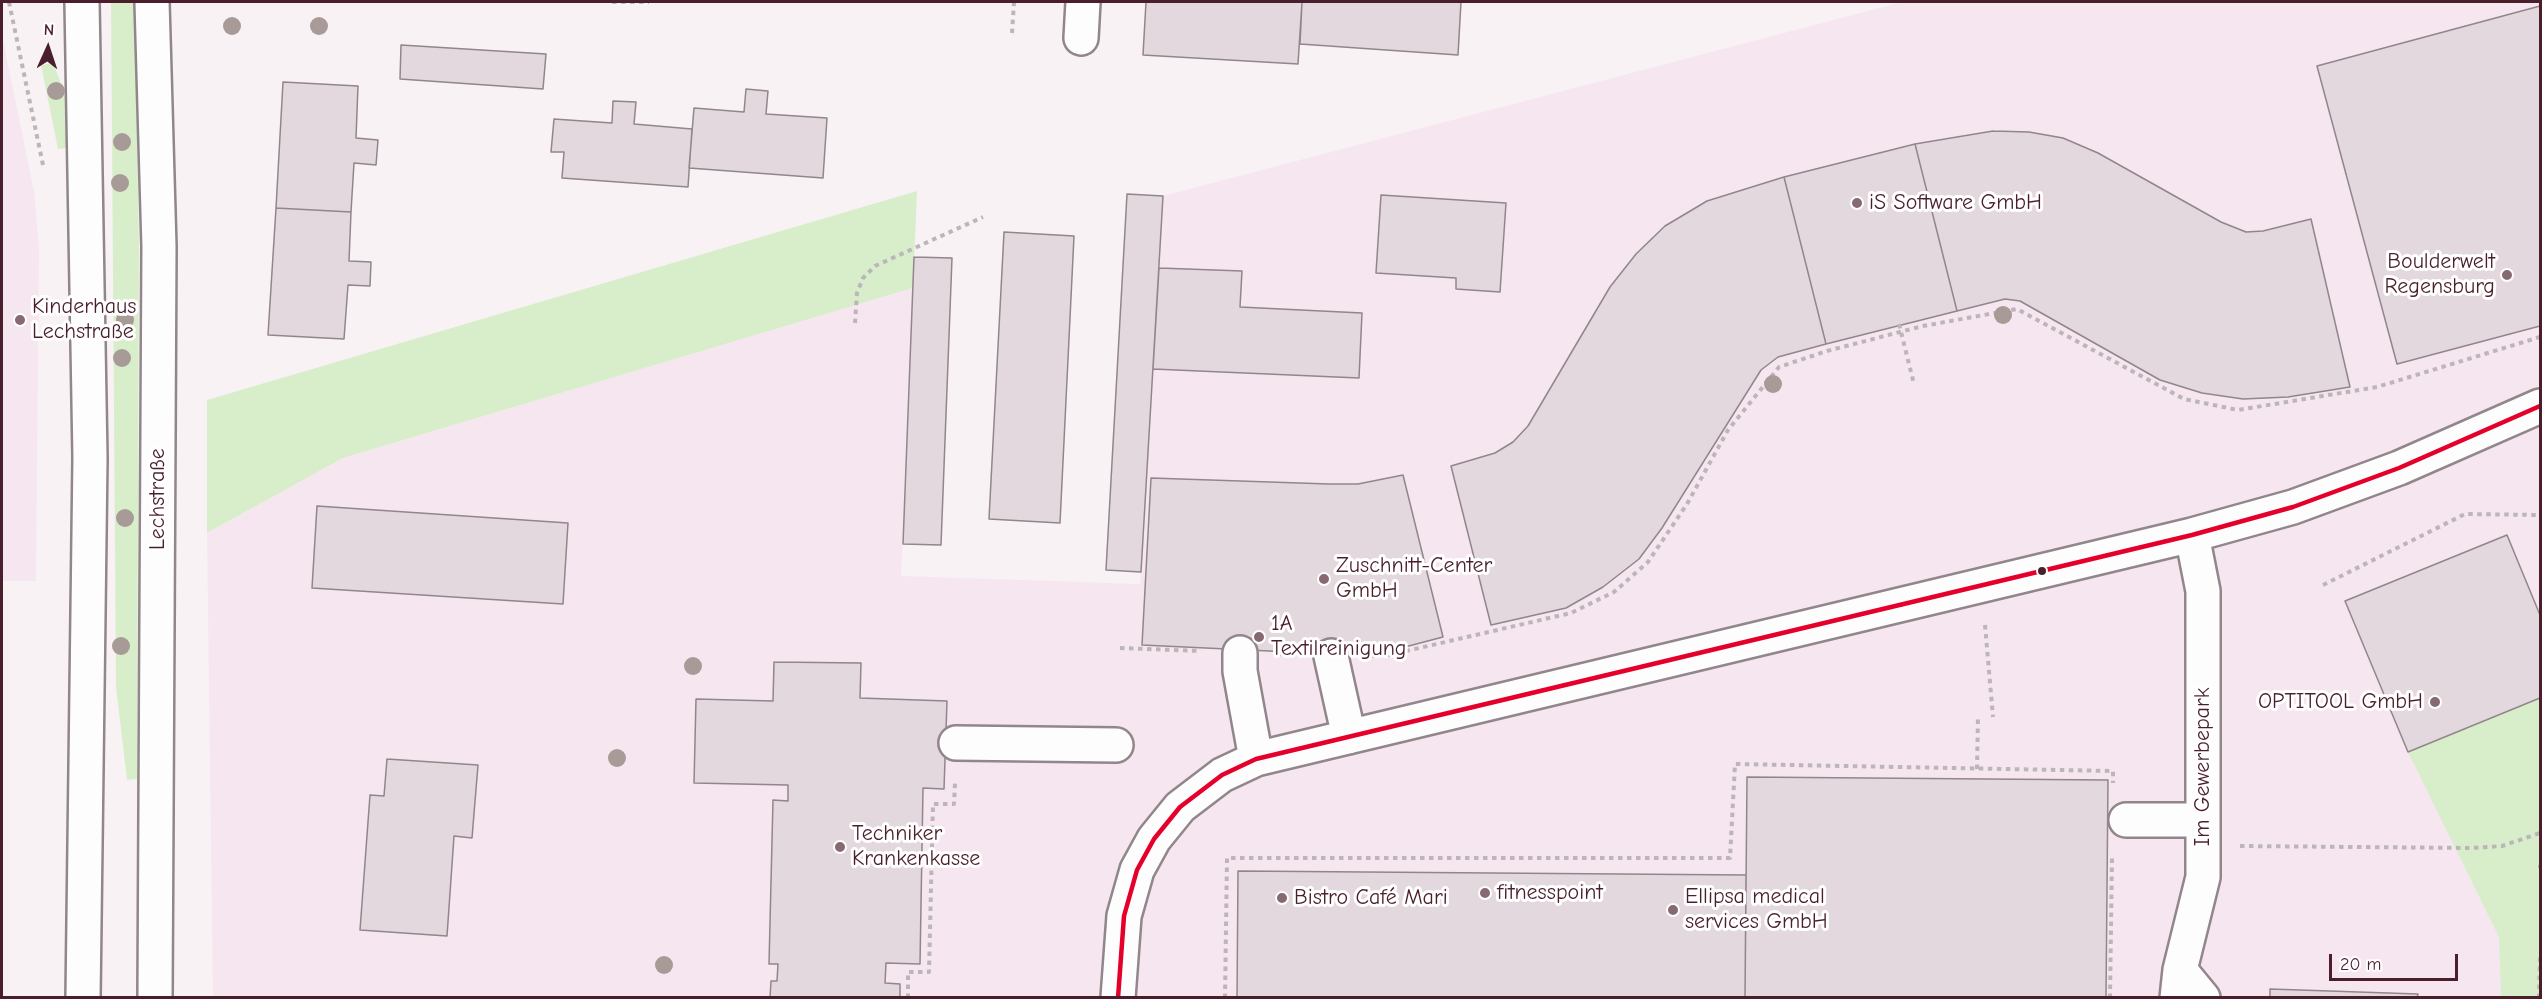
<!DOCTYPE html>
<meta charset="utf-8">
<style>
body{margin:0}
#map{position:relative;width:2542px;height:999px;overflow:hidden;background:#f8f2f5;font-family:"Comic Neue",sans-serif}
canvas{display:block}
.frame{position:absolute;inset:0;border:3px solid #4a1f2b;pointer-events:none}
.north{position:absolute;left:18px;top:18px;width:60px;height:60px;-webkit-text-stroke:4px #fff;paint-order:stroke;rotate:3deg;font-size:16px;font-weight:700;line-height:24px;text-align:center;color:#4a1f2b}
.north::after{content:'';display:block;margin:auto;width:21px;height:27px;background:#4a1f2b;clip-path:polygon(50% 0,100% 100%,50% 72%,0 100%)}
.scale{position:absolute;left:2329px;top:954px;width:129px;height:27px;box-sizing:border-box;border:3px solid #4a1f2b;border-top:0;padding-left:8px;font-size:18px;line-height:21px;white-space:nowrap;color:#4a1f2b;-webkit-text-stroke:4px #fff;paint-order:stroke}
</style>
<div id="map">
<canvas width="2542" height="999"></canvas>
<div class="frame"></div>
<div class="north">N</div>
<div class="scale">20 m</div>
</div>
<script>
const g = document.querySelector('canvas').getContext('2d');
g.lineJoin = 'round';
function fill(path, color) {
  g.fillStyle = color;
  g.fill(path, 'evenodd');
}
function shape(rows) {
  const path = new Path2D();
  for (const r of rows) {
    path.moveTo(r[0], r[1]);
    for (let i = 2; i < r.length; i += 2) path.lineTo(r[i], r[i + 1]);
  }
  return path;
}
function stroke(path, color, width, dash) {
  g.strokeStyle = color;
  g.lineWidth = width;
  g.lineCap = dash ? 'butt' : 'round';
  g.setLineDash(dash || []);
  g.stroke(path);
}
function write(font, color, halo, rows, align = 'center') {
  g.font = font + ' "Comic Neue",sans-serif';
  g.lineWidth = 6;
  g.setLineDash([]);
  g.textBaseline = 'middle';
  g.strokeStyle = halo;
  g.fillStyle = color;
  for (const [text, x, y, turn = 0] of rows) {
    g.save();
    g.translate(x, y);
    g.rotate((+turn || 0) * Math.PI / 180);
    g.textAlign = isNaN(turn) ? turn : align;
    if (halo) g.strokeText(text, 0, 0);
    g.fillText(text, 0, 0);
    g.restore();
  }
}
fill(shape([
 [1902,2,2540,2,2540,997,213,997,207,533,343,458,913,288,901,576,1140,584,1163,196],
 [2,35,34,192,39,248,36,581,2,581]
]), '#f6e6f0');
fill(shape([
 [111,2,135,2,139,251,137,779,127,780,116,687],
 [53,63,67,98,67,148,58,149,41,65],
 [917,191,913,288,343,458,207,533,207,400],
 [2540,698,2540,997,2501,997,2499,937,2408,752]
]), '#d8eecb');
const building = shape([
 [1146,2,1302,2,1298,64,1143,55,1146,2],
 [1302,2,1461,2,1458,55,1300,44,1302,2],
 [2540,6,2540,326,2397,364,2317,66,2540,6],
 [401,45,546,54,543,89,400,79,401,45],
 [283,82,358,86,356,138,378,140,376,165,354,163,351,212,276,208,283,82],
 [746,89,768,91,766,114,827,118,823,178,689,168,694,108,744,112,746,89],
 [613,101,636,102,634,124,692,129,688,187,562,178,564,152,551,152,554,119,612,123,613,101],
 [1993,131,2029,132,2063,138,2098,153,2221,222,2246,232,2263,231,2311,219,2350,387,2288,397,2243,399,2202,393,2160,380,2020,301,2005,299,1957,311,1915,144,1993,131],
 [1915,144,1957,311,1826,344,1784,177,1915,144],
 [1784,177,1826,344,1778,357,1761,370,1662,528,1639,559,1603,587,1566,608,1491,625,1451,466,1495,453,1513,442,1528,426,1610,287,1636,254,1665,226,1707,201,1784,177],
 [1127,194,1163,196,1141,572,1106,570,1127,194],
 [1381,195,1506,203,1500,292,1456,289,1456,278,1376,273,1381,195],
 [276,208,351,212,349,261,371,262,370,286,348,285,344,339,268,335,276,208],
 [1004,232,1074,236,1060,523,989,519,1004,232],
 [914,257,952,258,941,545,903,544,914,257],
 [1159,268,1242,271,1240,307,1362,313,1359,378,1153,369,1159,268],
 [1403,475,1443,637,1382,653,1354,655,1142,645,1151,478,1329,484,1358,484,1403,475],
 [317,506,568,523,563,604,312,588,317,506],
 [2507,535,2540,615,2540,698,2408,752,2345,601,2507,535],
 [774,662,861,663,860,698,947,701,944,789,923,788,920,964,886,963,885,983,900,984,900,998,770,998,771,981,777,981,778,964,769,964,773,800,788,801,788,785,694,783,696,699,773,701,774,662],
 [387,759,478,765,472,838,454,836,447,936,360,930,370,795,384,796,387,759],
 [1747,777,2108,780,2106,998,1745,998,1747,777],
 [1238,871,1746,875,1745,998,1237,998,1238,871],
 [2270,989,2418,994,2417,998,2270,998,2270,989]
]);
fill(building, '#e4d8df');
stroke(building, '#918689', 1.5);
const minor = shape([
 [82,2,90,458,83,998],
 [152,2,159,247,155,998],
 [1081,38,1083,2],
 [1240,653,1240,671,1256,759],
 [1331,656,1349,737],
 [956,743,1116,745],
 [2126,820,2203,820],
 [2180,970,2203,998],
 [1118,998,1124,916,1137,870,1154,839,1180,807,1222,775,1256,759,2192,535,2293,507,2399,468,2540,406],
 [2177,998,2180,970,2203,877,2203,591,2192,535]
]);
stroke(minor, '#918689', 38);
stroke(shape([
 [9,2,43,165],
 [612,2,649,2],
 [1012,33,1014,2],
 [855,323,857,293,863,278,875,266,983,217],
 [1899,324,1914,384],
 [2323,585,2465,514,2540,515],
 [2539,611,2540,610],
 [1985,625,1993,717],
 [1120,648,1201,651],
 [1277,654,1293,655],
 [1370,656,1389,655,1571,613,1614,592,1648,562,1687,504,1728,430,1779,367,1827,351,1923,326,2017,309,2184,399,2238,410,2377,387,2540,337],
 [1977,769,1978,717],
 [2240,846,2472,848,2502,846,2540,833],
 [2540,865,2540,868],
 [908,998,908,972,929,972,933,804,954,804,955,783],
 [1225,998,1227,858,1730,858,1735,764,2113,771,2113,783],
 [2110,998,2112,856],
 [2539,998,2540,956]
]), '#bcb6b8', 4, [4.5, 4.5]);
stroke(minor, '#fefdfe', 33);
stroke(shape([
 [1118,998,1124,916,1137,870,1154,839,1180,807,1222,775,1256,759,2192,535,2293,507,2399,468,2540,406]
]), '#e4002b', 4.5);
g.fillStyle = '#a89a97';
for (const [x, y] of [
 [232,26],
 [319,26],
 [56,91],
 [122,142],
 [120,183],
 [2003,315],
 [125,320],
 [122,358],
 [1773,384],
 [125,518],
 [121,646],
 [693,666],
 [617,758],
 [664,965]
]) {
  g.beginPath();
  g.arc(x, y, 9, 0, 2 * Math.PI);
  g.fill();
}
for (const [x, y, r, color] of [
 [1857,203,6,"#876972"],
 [2507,275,6,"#876972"],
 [20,320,6,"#876972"],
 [2042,571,5,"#4a1f2b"],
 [1324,579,6,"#876972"],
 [1259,637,6,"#876972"],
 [2435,702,6,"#876972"],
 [840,847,6,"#876972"],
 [1485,893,6,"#876972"],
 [1282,898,6,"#876972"],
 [1673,910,6,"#876972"]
]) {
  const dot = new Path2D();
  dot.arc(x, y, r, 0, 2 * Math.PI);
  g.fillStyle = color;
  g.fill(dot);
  stroke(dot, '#fff', 2);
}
write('22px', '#4a1f2b', '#fff', [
 ["iS Software GmbH",1869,203],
 ["Boulderwelt",2495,262,"right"],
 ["Regensburg",2495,287,"right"],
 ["Kinderhaus",32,307],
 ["Lechstraße",32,332],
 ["Zuschnitt-Center",1336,566],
 ["GmbH",1336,591],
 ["1A",1271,624],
 ["Textilreinigung",1271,649],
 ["OPTITOOL GmbH",2423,702,"right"],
 ["Techniker",852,834],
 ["Krankenkasse",852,859],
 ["fitnesspoint",1497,893],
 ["Ellipsa medical",1685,897],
 ["services GmbH",1685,922],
 ["Bistro Café Mari",1294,898]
], 'left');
write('22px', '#4a1f2b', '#fff', [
 ["Lechstraße",158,499,-90],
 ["Im Gewerbepark",2203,767,-90]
]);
</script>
